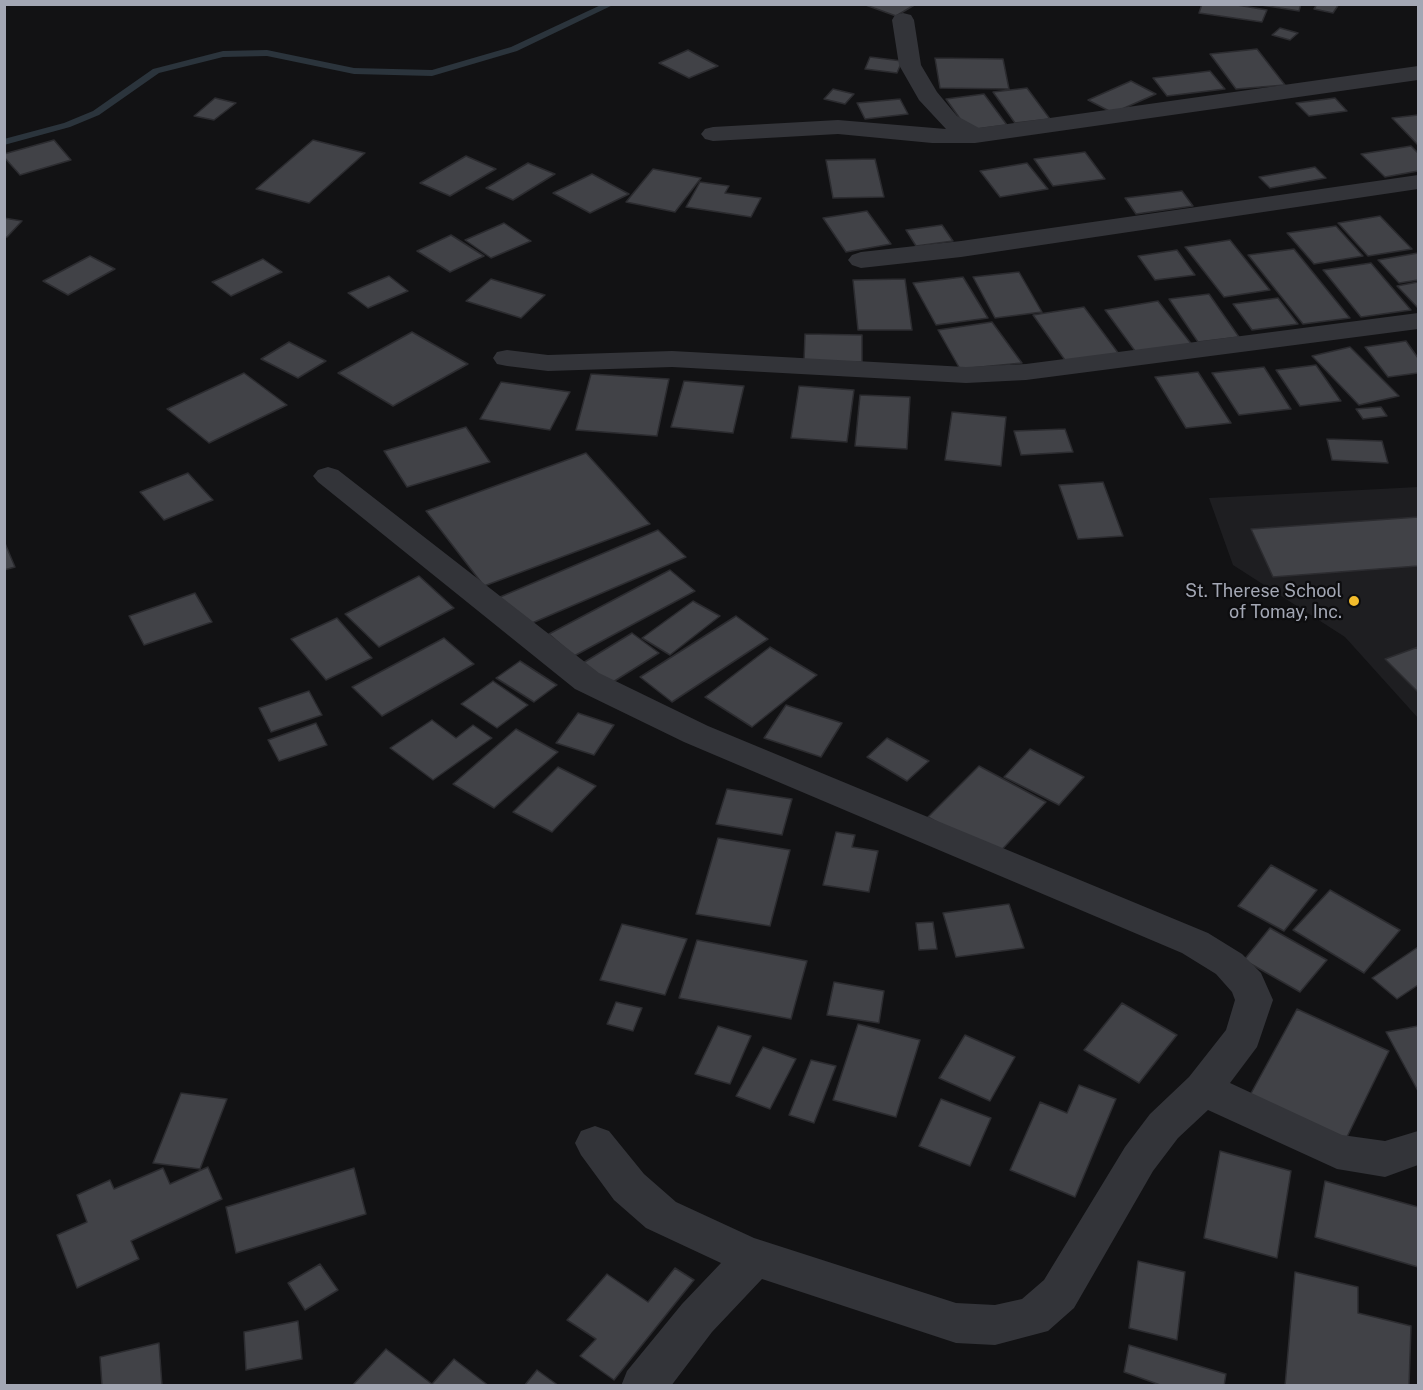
<!DOCTYPE html>
<style>
body{margin:0}
#map{position:relative;width:1423px;height:1390px;overflow:hidden;background:#121214;font-family:"Public Sans",sans-serif}
canvas{display:block}
.frame{position:absolute;inset:0;border:6px solid #a3a7b4;pointer-events:none}
</style>
<div id="map">
<canvas width="1423" height="1390"></canvas>
<div class="frame"></div>
</div>
<script>
const g = document.querySelector('canvas').getContext('2d');
g.lineJoin = 'round';
function fill(path, color) {
  g.fillStyle = color;
  g.fill(path, 'evenodd');
}
function shape(rows) {
  const path = new Path2D();
  for (const r of rows) {
    path.moveTo(r[0], r[1]);
    for (let i = 2; i < r.length; i += 2) path.lineTo(r[i], r[i + 1]);
  }
  return path;
}
function stroke(path, color, width, dash) {
  g.strokeStyle = color;
  g.lineWidth = width;
  g.lineCap = dash ? 'butt' : 'round';
  g.setLineDash(dash || []);
  g.stroke(path);
}
function write(font, color, halo, rows, align = 'center') {
  g.font = font + ' "Public Sans",sans-serif';
  g.lineWidth = 4.5;
  g.setLineDash([]);
  g.textBaseline = 'middle';
  g.strokeStyle = halo;
  g.fillStyle = color;
  for (const [text, x, y, turn = 0] of rows) {
    g.save();
    g.translate(x, y);
    g.rotate((+turn || 0) * Math.PI / 180);
    g.textAlign = isNaN(turn) ? turn : align;
    if (halo) g.strokeText(text, 0, 0);
    g.fillText(text, 0, 0);
    g.restore();
  }
}
fill(shape([
 [1418,487,1418,718,1345,637,1233,565,1209,498]
]), '#1e1e21');
fill(shape([
 [603,4,615,4,517,51,432,76,354,74,267,56,223,57,159,73,99,115,70,127,4,145,4,139,64,123,93,111,153,69,223,51,267,50,354,68,432,70,511,47,603,4]
]), '#2b343c');
const building = shape([
 [863,4,916,4,896,16,863,4],
 [1202,4,1231,4,1267,10,1262,22,1199,13,1202,4],
 [1255,4,1301,4,1299,11,1255,4],
 [1317,4,1339,4,1333,13,1314,9,1317,4],
 [1280,28,1298,33,1290,40,1272,35,1280,28],
 [1257,49,1285,85,1236,89,1210,54,1257,49],
 [688,50,718,66,689,78,659,63,688,50],
 [870,57,902,61,897,73,865,69,870,57],
 [935,58,1003,59,1009,89,940,88,935,58],
 [1210,71,1225,89,1167,96,1153,78,1210,71],
 [1131,81,1156,94,1113,113,1088,100,1131,81],
 [1027,88,1050,119,1015,123,993,92,1027,88],
 [833,89,854,94,845,104,824,99,833,89],
 [984,94,1007,125,968,130,946,99,984,94],
 [215,98,236,103,214,120,194,116,215,98],
 [1335,98,1347,111,1309,116,1296,103,1335,98],
 [900,99,908,114,865,119,857,103,900,99],
 [1418,115,1418,145,1392,118,1418,115],
 [54,140,71,160,20,175,4,157,4,154,54,140],
 [313,140,365,153,309,203,256,189,313,140],
 [1411,146,1418,153,1418,171,1385,177,1361,154,1411,146],
 [1085,152,1105,179,1053,186,1034,159,1085,152],
 [466,156,496,169,450,196,420,183,466,156],
 [875,159,884,197,833,198,826,160,875,159],
 [528,163,555,174,513,200,486,188,528,163],
 [1027,163,1048,189,1000,197,980,171,1027,163],
 [1315,167,1326,178,1270,188,1259,177,1315,167],
 [653,169,701,178,675,212,626,202,653,169],
 [592,174,629,194,590,213,553,193,592,174],
 [700,182,729,186,725,193,761,198,751,217,686,207,700,182],
 [1182,191,1193,206,1136,214,1125,198,1182,191],
 [867,211,891,244,846,252,823,218,867,211],
 [1380,216,1412,249,1368,256,1338,223,1380,216],
 [4,218,22,221,7,237,4,237,4,218],
 [504,223,531,241,491,258,465,240,504,223],
 [942,225,953,241,916,246,906,230,942,225],
 [1336,226,1363,256,1314,264,1287,233,1336,226],
 [451,235,484,256,450,272,417,251,451,235],
 [1230,240,1270,290,1224,297,1185,247,1230,240],
 [1294,249,1350,318,1303,324,1248,255,1294,249],
 [1177,250,1195,275,1155,280,1138,256,1177,250],
 [1418,253,1418,280,1399,283,1378,260,1418,253],
 [90,256,115,269,68,295,43,281,90,256],
 [263,259,282,272,231,296,212,282,263,259],
 [1371,263,1411,310,1361,317,1323,270,1371,263],
 [1019,272,1042,312,995,318,973,277,1019,272],
 [389,276,408,291,368,308,348,293,389,276],
 [963,277,988,318,936,325,913,283,963,277],
 [491,279,545,295,521,318,466,301,491,279],
 [905,279,912,330,858,330,853,280,905,279],
 [1418,282,1418,308,1397,286,1418,282],
 [1209,294,1239,337,1198,342,1169,299,1209,294],
 [1278,298,1298,324,1252,330,1233,304,1278,298],
 [1158,301,1193,346,1138,355,1105,310,1158,301],
 [1084,307,1119,354,1067,363,1033,315,1084,307],
 [992,322,1022,363,960,369,938,330,992,322],
 [412,332,468,364,393,406,338,373,412,332],
 [805,334,862,335,862,362,804,361,805,334],
 [1406,341,1418,358,1418,373,1388,377,1365,347,1406,341],
 [289,342,326,361,298,378,261,359,289,342],
 [1350,347,1399,396,1359,405,1312,356,1350,347],
 [1316,365,1341,401,1300,406,1276,370,1316,365],
 [1264,367,1291,409,1239,415,1212,373,1264,367],
 [1198,372,1231,423,1186,428,1155,377,1198,372],
 [244,373,287,405,209,443,167,409,244,373],
 [591,374,669,379,657,436,576,430,591,374],
 [684,381,744,386,733,433,671,427,684,381],
 [501,382,570,392,550,430,480,419,501,382],
 [799,386,854,390,847,442,791,438,799,386],
 [860,395,910,397,907,449,855,446,860,395],
 [1381,407,1387,416,1363,419,1356,409,1381,407],
 [952,412,1006,417,1001,466,945,460,952,412],
 [466,427,490,462,407,487,384,451,466,427],
 [1065,429,1073,452,1021,455,1014,431,1065,429],
 [1327,439,1382,441,1388,463,1332,460,1327,439],
 [586,453,650,524,484,586,426,511,586,453],
 [188,473,213,500,164,520,140,492,188,473],
 [1103,482,1123,536,1078,539,1059,485,1103,482],
 [1418,517,1418,566,1273,577,1251,529,1418,517],
 [658,530,686,557,525,626,500,597,658,530],
 [4,541,15,567,4,570,4,541],
 [670,570,695,591,574,656,549,634,670,570],
 [419,576,454,608,379,647,345,614,419,576],
 [195,593,212,622,144,645,129,616,195,593],
 [693,601,720,616,670,655,642,638,693,601],
 [736,616,768,639,672,702,640,677,736,616],
 [337,618,372,658,326,680,291,639,337,618],
 [632,633,659,653,605,687,578,666,632,633],
 [444,638,474,664,382,716,352,687,444,638],
 [770,647,817,675,752,727,705,697,770,647],
 [1418,647,1418,692,1385,659,1418,647],
 [520,661,557,685,534,702,496,678,520,661],
 [493,681,528,705,497,728,461,704,493,681],
 [309,691,322,715,271,732,259,708,309,691],
 [786,705,842,723,821,757,764,738,786,705],
 [578,713,614,725,594,755,556,743,578,713],
 [432,720,456,738,473,725,492,738,433,780,390,748,432,720],
 [316,723,327,745,279,761,268,740,316,723],
 [516,729,558,752,494,808,453,784,516,729],
 [887,738,929,761,907,781,867,757,887,738],
 [1030,749,1084,777,1059,805,1004,777,1030,749],
 [979,766,1046,802,996,856,928,817,979,766],
 [558,767,596,786,552,832,513,812,558,767],
 [727,789,792,799,782,835,716,824,727,789],
 [836,832,855,835,852,847,878,851,869,892,823,885,836,832],
 [718,838,790,850,770,926,696,914,718,838],
 [1271,865,1317,890,1284,931,1238,906,1271,865],
 [1330,890,1400,930,1364,973,1293,930,1330,890],
 [1009,904,1024,948,956,957,943,913,1009,904],
 [933,922,937,949,919,950,916,923,933,922],
 [622,924,687,939,665,995,600,980,622,924],
 [1270,928,1327,960,1300,992,1244,960,1270,928],
 [697,940,807,961,791,1019,679,998,697,940],
 [1418,947,1418,985,1397,999,1372,978,1418,947],
 [834,982,884,991,879,1023,827,1015,834,982],
 [616,1002,642,1008,633,1031,607,1024,616,1002],
 [1122,1003,1177,1035,1139,1083,1084,1050,1122,1003],
 [1297,1009,1389,1051,1344,1143,1249,1097,1297,1009],
 [858,1024,920,1040,896,1117,833,1100,858,1024],
 [718,1026,751,1036,730,1084,695,1074,718,1026],
 [1418,1026,1418,1091,1386,1032,1418,1026],
 [965,1035,1015,1057,990,1101,939,1078,965,1035],
 [763,1047,796,1059,770,1109,736,1096,763,1047],
 [811,1060,836,1066,814,1123,789,1115,811,1060],
 [1079,1085,1116,1099,1075,1197,1010,1170,1040,1102,1067,1113,1079,1085],
 [181,1093,227,1099,200,1169,153,1163,181,1093],
 [941,1099,991,1118,970,1166,919,1146,941,1099],
 [1220,1151,1291,1171,1277,1258,1204,1238,1220,1151],
 [208,1167,222,1199,131,1241,139,1259,77,1288,57,1235,87,1222,77,1195,110,1180,114,1189,163,1168,170,1184,208,1167],
 [354,1168,366,1214,236,1253,226,1207,354,1168],
 [1325,1181,1418,1207,1418,1267,1315,1237,1325,1181],
 [1138,1261,1185,1272,1177,1340,1129,1328,1138,1261],
 [320,1264,338,1290,305,1310,288,1283,320,1264],
 [675,1268,694,1280,614,1380,580,1356,596,1339,567,1320,607,1274,648,1302,675,1268],
 [1295,1272,1358,1287,1358,1313,1411,1326,1409,1386,1285,1386,1295,1272],
 [298,1321,302,1359,246,1370,244,1332,298,1321],
 [159,1343,162,1386,102,1386,100,1357,159,1343],
 [1129,1345,1226,1374,1224,1386,1163,1386,1124,1372,1129,1345],
 [386,1349,432,1384,454,1359,489,1386,352,1386,386,1349],
 [537,1370,559,1386,524,1386,537,1370]
]);
fill(building, '#414247');
stroke(building, '#2c2c30', 1.5);
fill(shape([
 [903,13,911,15,914,20,921,65,937,92,957,116,979,128,1418,66,1418,80,975,143,932,143,838,134,713,141,705,139,701,134,705,129,713,127,838,120,946,129,919,100,899,65,892,20,895,15,903,13],
 [1418,175,1418,189,961,257,861,268,852,265,848,260,852,255,861,252,961,241,1418,175],
 [1418,313,1418,329,1026,380,966,383,672,367,548,371,507,366,497,364,493,358,497,352,507,350,548,355,672,351,966,367,1026,364,1418,313],
 [328,467,338,470,599,673,708,726,1208,933,1242,954,1261,973,1273,1000,1257,1047,1230,1083,1342,1135,1385,1141,1418,1131,1418,1165,1385,1177,1337,1169,1208,1110,1178,1138,1153,1171,1074,1308,1048,1331,995,1345,956,1343,762,1279,712,1332,671,1386,621,1386,627,1371,682,1304,721,1263,646,1228,614,1200,581,1155,575,1143,581,1131,595,1126,609,1131,644,1174,676,1202,754,1238,956,1303,995,1305,1022,1299,1044,1280,1125,1147,1150,1114,1189,1077,1226,1030,1235,1000,1232,992,1216,974,1182,953,684,742,575,689,318,482,313,476,318,470,328,467]
]), '#333439');
for (const [x, y, r, color] of [
 [1354,601,6,"#f2bc2c"]
]) {
  const dot = new Path2D();
  dot.arc(x, y, r, 0, 2 * Math.PI);
  g.fillStyle = color;
  g.fill(dot);
  stroke(dot, '#0d0d0f', 2);
}
write('18px', '#a3a7b4', '#0d0d0f', [
 ["St. Therese School",1342,591],
 ["of Tomay, Inc.",1342,612]
], 'right');
</script>
